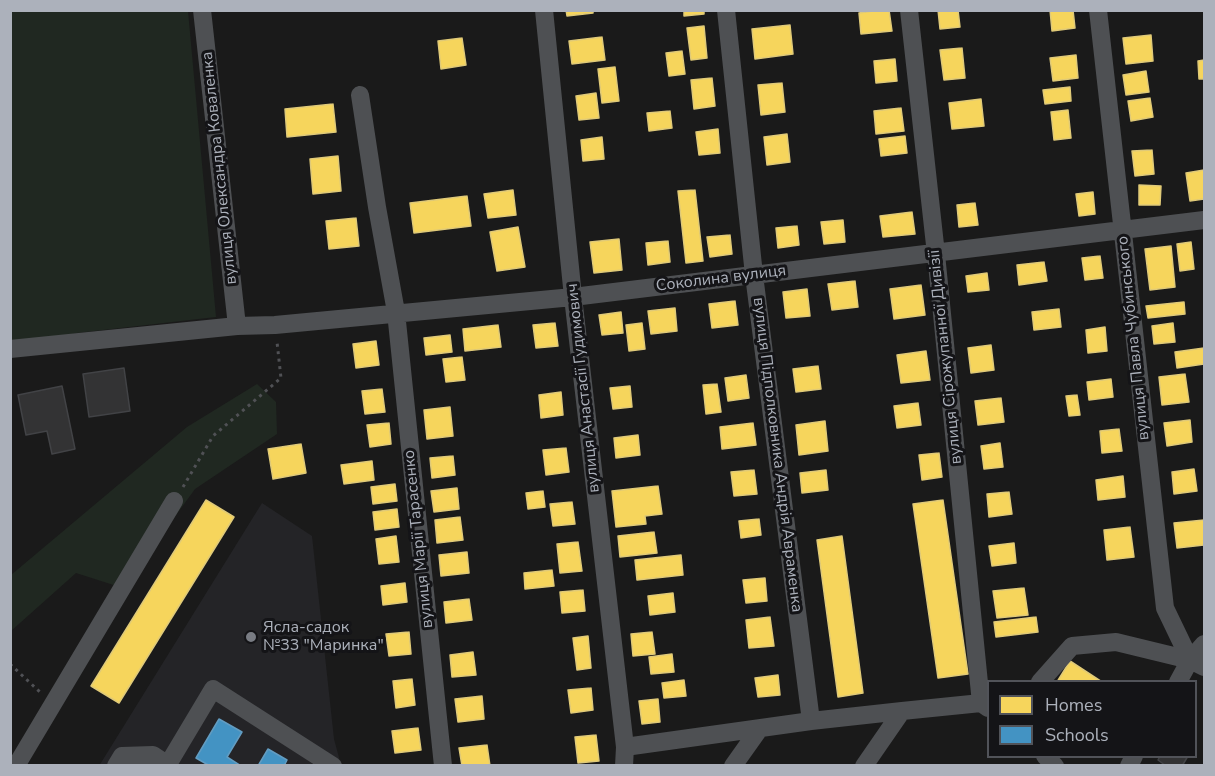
<!DOCTYPE html>
<meta charset="utf-8">
<style>
body{margin:0}
#map{position:relative;width:1215px;height:776px;overflow:hidden;background:#1a1a1a;font-family:"Nunito Sans",sans-serif}
canvas{display:block}
.frame{position:absolute;inset:0;border:12px solid #acb1bb;pointer-events:none}
.legend{position:absolute;left:987px;top:680px;width:210px;height:78px;box-sizing:border-box;background:#141417;border:2px solid #515359;margin:0;padding:8px 10px;list-style:none;font-size:18px;color:#acb1bb}
.legend li{display:flex;align-items:center;gap:12px;height:30px}
.legend b{width:30px;border:2px solid #515359}
</style>
<div id="map">
<canvas width="1215" height="776"></canvas>
<div class="frame"></div>
<ul class="legend">
<li><b style="height:16px;background:#f6d55c"></b>Homes</li>
<li><b style="height:16px;background:#4393c3"></b>Schools</li>
</ul>
</div>
<script>
const g = document.querySelector('canvas').getContext('2d');
g.lineJoin = 'round';
function fill(path, color) {
  g.fillStyle = color;
  g.fill(path, 'evenodd');
}
function shape(rows) {
  const path = new Path2D();
  for (const r of rows) {
    path.moveTo(r[0], r[1]);
    for (let i = 2; i < r.length; i += 2) path.lineTo(r[i], r[i + 1]);
  }
  return path;
}
function stroke(path, color, width, dash) {
  g.strokeStyle = color;
  g.lineWidth = width;
  g.lineCap = dash ? 'butt' : 'round';
  g.setLineDash(dash || []);
  g.stroke(path);
}
function write(font, color, halo, rows, align = 'center') {
  g.font = font + ' "Nunito Sans",sans-serif';
  g.lineWidth = 6;
  g.setLineDash([]);
  g.textBaseline = 'middle';
  g.strokeStyle = halo;
  g.fillStyle = color;
  for (const [text, x, y, turn = 0] of rows) {
    g.save();
    g.translate(x, y);
    g.rotate((+turn || 0) * Math.PI / 180);
    g.textAlign = isNaN(turn) ? turn : align;
    if (halo) g.strokeText(text, 0, 0);
    g.fillText(text, 0, 0);
    g.restore();
  }
}
fill(shape([
 [262,503,312,536,334,739,341,765,99,766]
]), '#242427');
fill(shape([
 [10,11,188,11,216,317,77,333,11,348],
 [257,384,276,402,277,434,195,489,123,588,76,573,11,631,11,575,187,427]
]), '#202821');
const homes = shape([
 [566,10,593,10,593,13,567,16,566,10],
 [684,10,704,10,704,14,684,16,684,10],
 [880,10,889,10,892,31,861,34,859,13,880,10],
 [938,10,958,10,960,27,940,29,938,10],
 [1050,10,1073,10,1075,28,1052,31,1050,10],
 [790,25,793,54,755,59,752,29,790,25],
 [704,26,707,58,691,60,687,28,704,26],
 [1151,35,1153,61,1126,64,1123,38,1151,35],
 [602,37,605,60,572,64,569,41,602,37],
 [462,38,466,65,441,69,438,41,462,38],
 [962,48,965,78,944,80,940,50,962,48],
 [682,51,685,74,669,76,666,53,682,51],
 [1076,55,1078,78,1053,81,1050,58,1076,55],
 [895,59,897,81,876,83,874,61,895,59],
 [1204,60,1204,79,1199,79,1198,61,1204,60],
 [615,67,619,101,602,103,598,69,615,67],
 [1146,71,1149,92,1126,95,1123,75,1146,71],
 [712,78,715,106,694,109,691,80,712,78],
 [782,83,785,112,761,115,758,85,782,83],
 [1070,87,1071,101,1045,104,1043,90,1070,87],
 [596,93,599,118,579,120,576,96,596,93],
 [1150,98,1153,117,1131,121,1128,101,1150,98],
 [981,99,984,126,952,129,949,103,981,99],
 [333,104,336,132,287,137,285,109,333,104],
 [901,108,904,131,876,134,874,111,901,108],
 [1068,110,1071,138,1054,140,1051,112,1068,110],
 [670,111,672,128,649,131,647,113,670,111],
 [718,129,720,153,699,155,696,132,718,129],
 [787,134,790,162,767,165,764,137,787,134],
 [905,136,907,153,881,156,879,139,905,136],
 [602,137,604,159,583,161,581,140,602,137],
 [1152,150,1154,174,1135,176,1132,151,1152,150],
 [338,156,341,191,313,194,310,159,338,156],
 [1204,170,1204,199,1190,201,1186,173,1204,170],
 [1139,185,1161,186,1160,205,1139,205,1139,185],
 [513,190,516,215,488,218,484,194,513,190],
 [695,190,703,261,686,263,678,191,695,190],
 [1093,192,1095,214,1079,216,1076,194,1093,192],
 [467,196,471,226,414,233,410,203,467,196],
 [975,203,978,225,959,227,957,205,975,203],
 [912,212,915,234,883,237,880,216,912,212],
 [356,218,359,246,329,249,326,221,356,218],
 [843,220,845,242,824,244,821,222,843,220],
 [797,226,799,245,778,248,776,228,797,226],
 [518,227,525,267,497,271,490,232,518,227],
 [730,235,732,254,710,257,707,237,730,235],
 [619,239,622,270,594,273,590,242,619,239],
 [668,241,670,262,648,265,646,243,668,241],
 [1191,242,1194,269,1180,271,1177,244,1191,242],
 [1171,246,1175,287,1150,290,1145,249,1171,246],
 [1100,256,1103,278,1085,280,1082,258,1100,256],
 [1044,262,1047,281,1019,285,1017,265,1044,262],
 [987,273,989,290,968,292,966,276,987,273],
 [855,281,858,307,832,310,828,284,855,281],
 [921,285,925,315,894,319,890,289,921,285],
 [807,289,810,316,786,318,783,292,807,289],
 [735,301,738,325,712,328,709,304,735,301],
 [1184,302,1185,314,1148,318,1146,306,1184,302],
 [675,308,677,331,651,334,648,311,675,308],
 [1059,309,1061,327,1034,330,1032,312,1059,309],
 [621,312,623,333,602,335,599,315,621,312],
 [555,323,558,346,536,348,533,325,555,323],
 [642,323,645,349,629,351,626,325,642,323],
 [1173,323,1175,342,1154,344,1152,326,1173,323],
 [498,325,501,347,465,351,463,329,498,325],
 [1105,327,1107,351,1088,353,1086,330,1105,327],
 [450,335,452,352,426,355,424,338,450,335],
 [376,341,379,365,356,368,353,344,376,341],
 [991,345,994,370,971,373,968,348,991,345],
 [1204,348,1204,364,1177,368,1175,352,1204,348],
 [926,351,930,380,901,383,897,355,926,351],
 [462,357,465,380,446,382,443,359,462,357],
 [818,366,821,389,796,392,793,369,818,366],
 [1185,374,1189,402,1162,405,1159,377,1185,374],
 [746,375,749,398,728,401,725,378,746,375],
 [1111,379,1113,397,1089,400,1087,382,1111,379],
 [717,384,721,412,706,414,703,385,717,384],
 [630,386,632,407,613,409,610,388,630,386],
 [382,389,385,412,365,414,362,391,382,389],
 [561,392,563,415,541,418,539,395,561,392],
 [1077,395,1080,415,1069,416,1066,396,1077,395],
 [1001,398,1004,422,978,425,975,401,1001,398],
 [918,403,921,425,897,428,894,406,918,403],
 [450,407,453,436,427,439,424,410,450,407],
 [1190,420,1192,442,1167,446,1164,423,1190,420],
 [825,421,828,451,799,455,796,425,825,421],
 [389,423,391,444,370,447,367,425,389,423],
 [753,423,756,445,722,449,720,427,753,423],
 [1119,429,1122,451,1102,453,1100,431,1119,429],
 [638,435,640,455,616,458,614,438,638,435],
 [1000,443,1003,467,984,469,981,446,1000,443],
 [301,444,306,473,273,479,268,449,301,444],
 [566,448,569,472,546,475,543,450,566,448],
 [939,453,942,477,922,480,919,455,939,453],
 [453,456,455,475,432,478,430,458,453,456],
 [372,461,374,480,344,484,341,465,372,461],
 [1194,469,1197,491,1174,494,1172,472,1194,469],
 [754,470,757,494,734,496,731,472,754,470],
 [826,470,828,490,802,493,800,473,826,470],
 [1123,476,1125,497,1098,500,1096,480,1123,476],
 [395,484,397,501,373,504,371,487,395,484],
 [658,486,662,514,645,516,646,524,616,527,612,491,658,486],
 [457,488,459,509,434,512,431,491,457,488],
 [543,491,545,507,528,509,526,493,543,491],
 [1009,492,1012,514,989,517,987,494,1009,492],
 [206,500,234,517,119,703,91,686,206,500],
 [943,500,968,674,938,678,913,504,943,500],
 [572,502,575,524,553,526,550,504,572,502],
 [397,509,399,527,375,530,373,512,397,509],
 [460,517,463,540,437,543,435,520,460,517],
 [759,519,761,535,741,538,739,521,759,519],
 [1204,520,1204,545,1177,548,1174,523,1204,520],
 [1130,527,1134,557,1107,560,1104,530,1130,527],
 [654,532,657,553,620,557,618,536,654,532],
 [396,536,399,562,379,564,376,539,396,536],
 [842,536,863,693,838,697,817,540,842,536],
 [578,542,582,571,560,573,557,544,578,542],
 [1014,543,1016,563,992,566,989,546,1014,543],
 [467,552,469,573,441,576,439,555,467,552],
 [681,555,683,575,637,580,635,560,681,555],
 [552,570,554,586,525,589,524,573,552,570],
 [765,578,767,601,746,603,743,580,765,578],
 [405,583,407,602,383,605,381,586,405,583],
 [1024,588,1028,615,997,618,993,591,1024,588],
 [583,590,585,611,562,613,560,592,583,590],
 [673,593,675,612,650,615,648,596,673,593],
 [469,599,472,620,446,623,444,602,469,599],
 [770,617,774,646,749,648,746,620,770,617],
 [1036,617,1038,632,996,637,994,622,1036,617],
 [409,632,411,654,389,656,386,634,409,632],
 [652,632,655,654,633,656,631,634,652,632],
 [588,636,591,668,577,670,573,638,588,636],
 [473,652,476,675,452,677,450,655,473,652],
 [672,654,674,672,651,674,649,657,672,654],
 [1070,661,1102,682,1057,682,1070,661],
 [778,675,780,695,758,697,755,678,778,675],
 [412,679,415,705,396,708,393,681,412,679],
 [684,680,686,696,664,698,662,683,684,680],
 [591,688,593,710,571,713,568,690,591,688],
 [482,696,484,719,458,722,455,699,482,696],
 [658,699,660,722,642,724,639,701,658,699],
 [418,728,421,750,395,753,392,731,418,728],
 [596,735,599,761,578,763,575,737,596,735],
 [487,745,490,766,462,766,459,748,487,745]
]);
fill(homes, '#f6d55c');
stroke(homes, '#e0ca78', 1.5);
const schools = shape([
 [219,719,242,732,227,757,241,766,210,766,196,758,219,719],
 [268,749,287,760,284,766,258,766,268,749]
]);
fill(schools, '#4393c3');
stroke(schools, '#629cc1', 1.5);
const building = shape([
 [124,368,130,411,89,417,83,374,124,368],
 [62,386,75,449,52,454,47,431,26,435,18,395,62,386],
 [1160,756,1188,756,1182,766,1166,766,1158,760,1160,756]
]);
fill(building, '#333334');
stroke(building, '#424346', 1.5);
stroke(shape([
 [183,487,213,436,281,378,277,342],
 [10,664,42,694]
]), '#505155', 3, [3, 4.5]);
stroke(shape([
 [202,10,237,326],
 [544,10,573,297,625,747,624,766],
 [726,10,754,275,811,721],
 [909,10,936,254,981,703],
 [1098,10,1165,608,1190,660],
 [360,95,377,207,396,312,443,766],
 [10,349,237,326,275,325,573,297,1204,220],
 [1040,682,1072,646,1116,642,1190,660,1204,667],
 [1178,682,1190,660,1204,644],
 [625,747,811,721,902,711,981,703,988,708],
 [1045,756,1055,766],
 [16,766,174,501],
 [116,766,122,756,153,755,168,765],
 [167,766,213,689,333,766],
 [733,766,760,728],
 [864,766,902,711],
 [1129,766,1134,756]
]), '#4e5053', 18);
for (const [x, y, r, color] of [
 [251,637,6,"#797c83"]
]) {
  const dot = new Path2D();
  dot.arc(x, y, r, 0, 2 * Math.PI);
  g.fillStyle = color;
  g.fill(dot);
  stroke(dot, '#141417', 2);
}
write('16px', '#acb1bb', '#141417', [
 ["вулиця Олександра Коваленка",220,168,-96],
 ["Соколина вулиця",721,279,-7],
 ["вулиця Павла Чубинського",1134,338,-96],
 ["вулиця Сірожупанної Дивізії",946,357,-96],
 ["вулиця Анастасії Гудимович",584,388,-96],
 ["вулиця Підполковника Андрія Авраменка",777,455,83],
 ["вулиця Марії Тарасенко",419,539,-96]
]);
write('16px', '#acb1bb', '#141417', [
 ["Ясла-садок",263,628],
 ["№33 \"Маринка\"",263,646]
], 'left');
</script>
